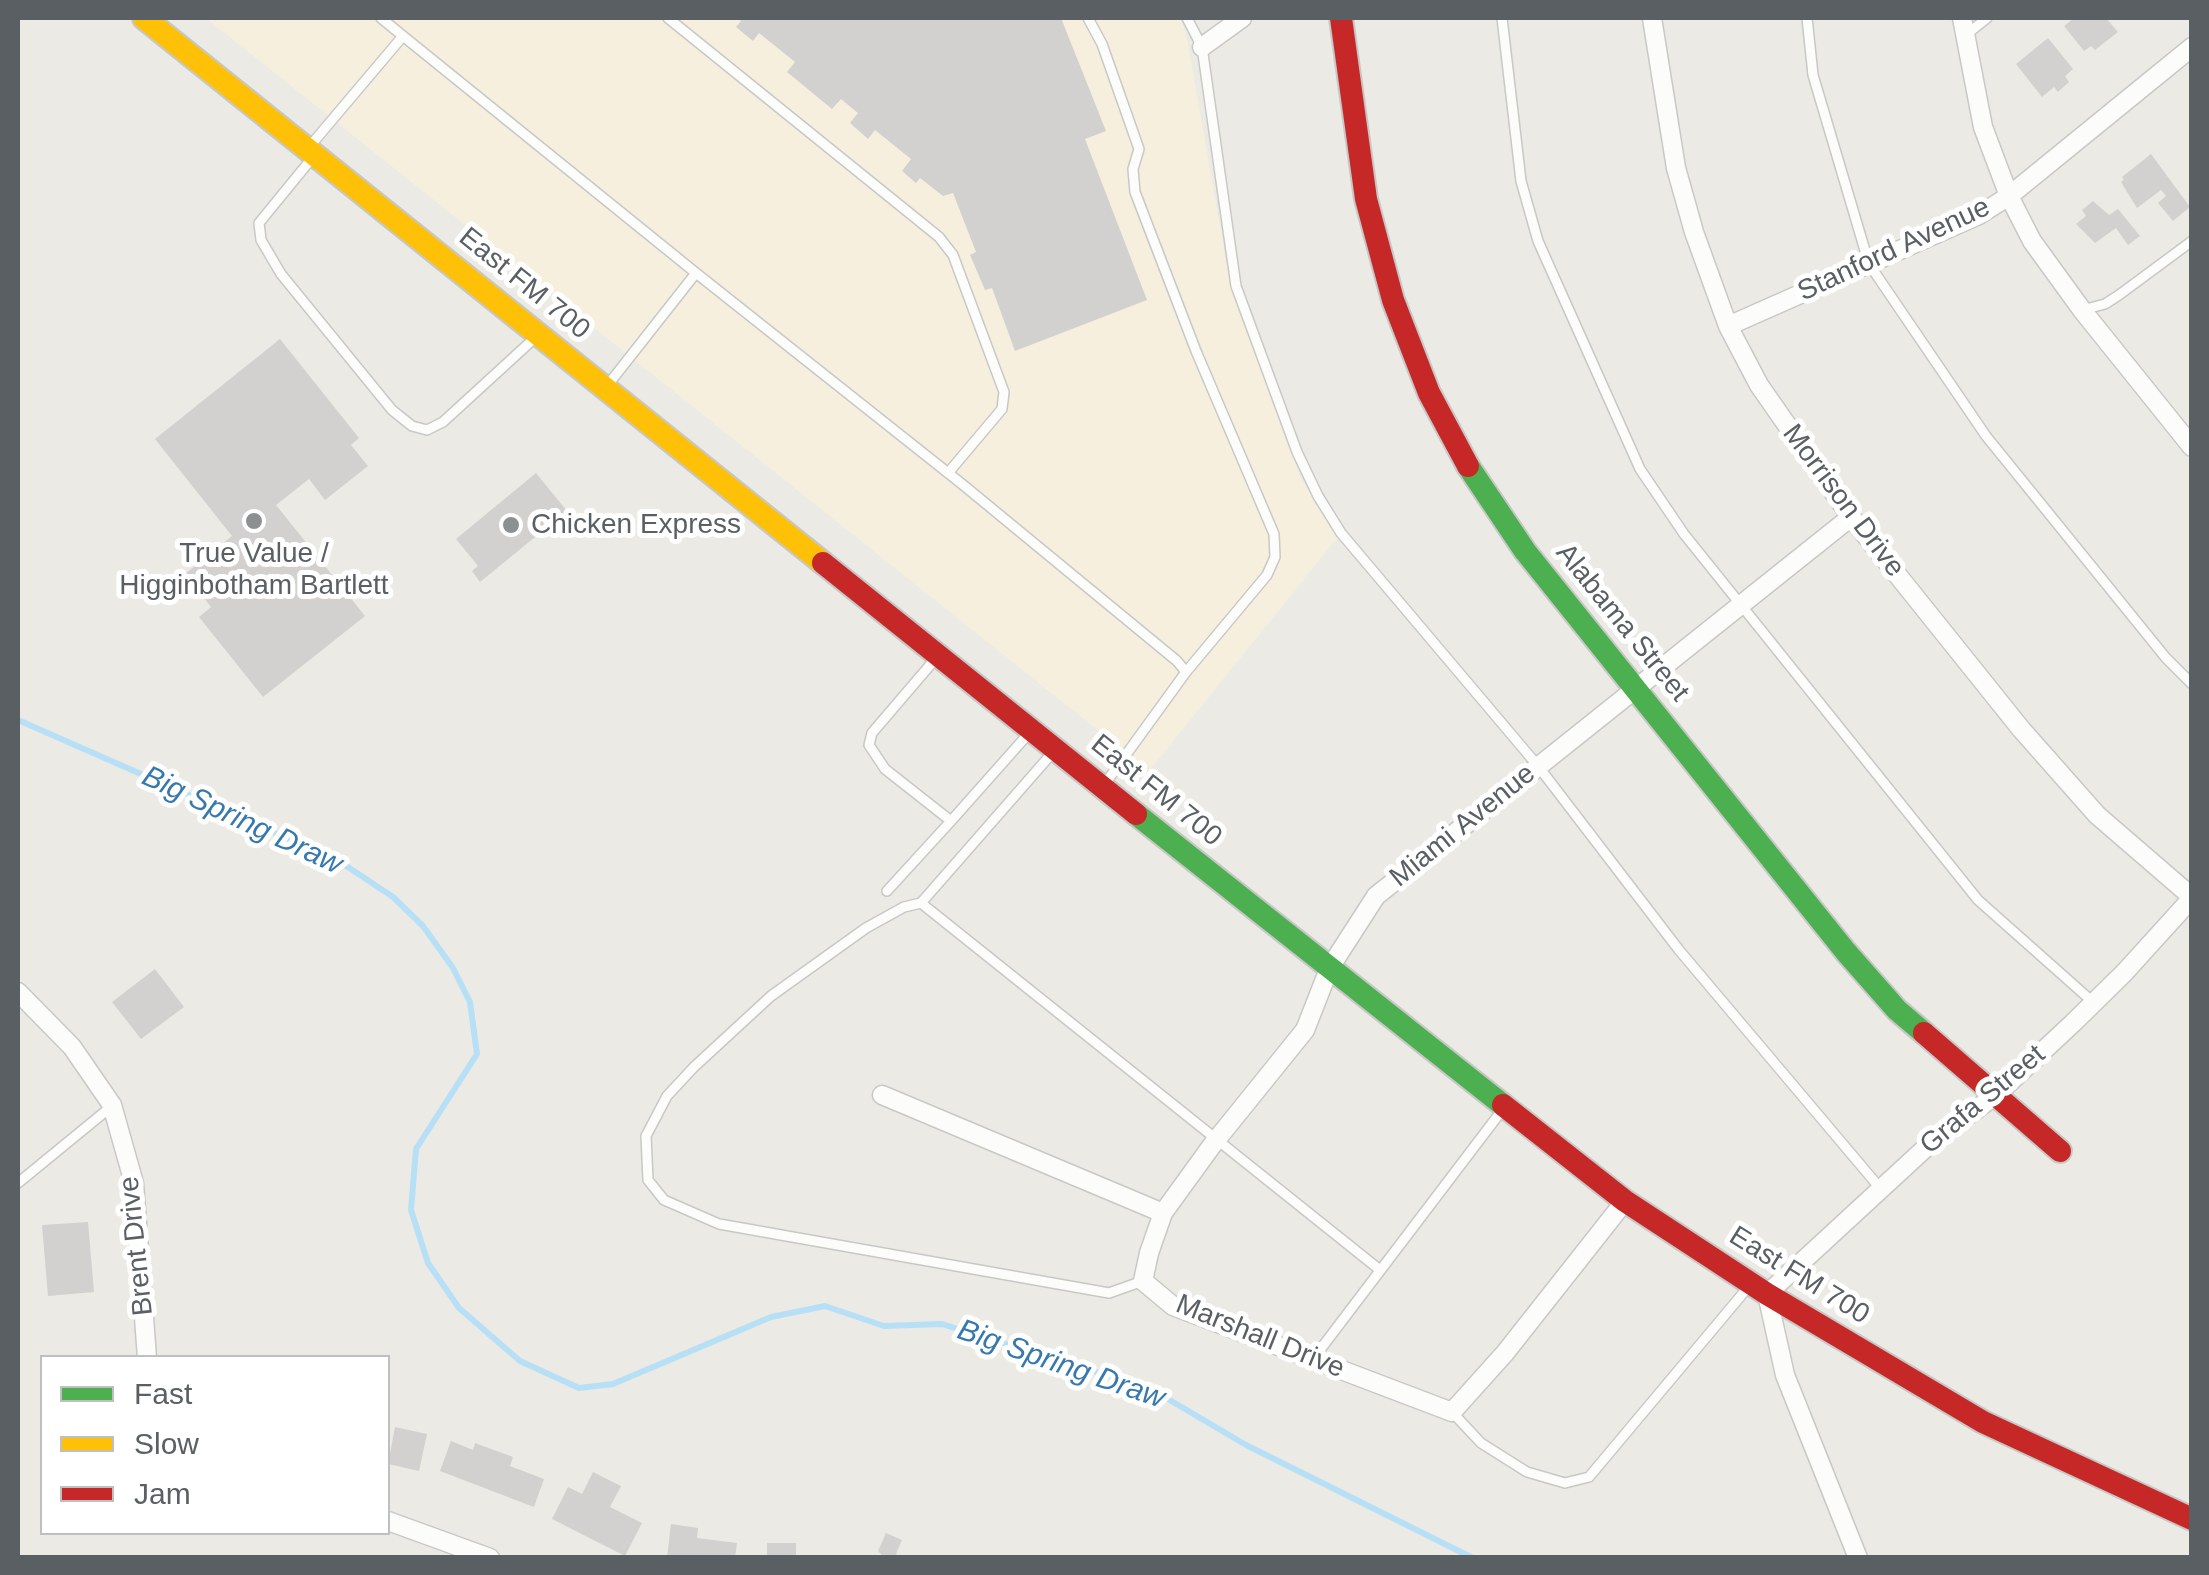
<!DOCTYPE html>
<style>
body{margin:0}
#map{position:relative;width:2209px;height:1575px;overflow:hidden;background:#ebeae5;font-family:Arial,sans-serif}
canvas{display:block}
.frame{position:absolute;inset:0;border:20px solid #5a5f64;pointer-events:none}
.legend{position:absolute;left:40px;top:1355px;width:350px;height:180px;box-sizing:border-box;background:#fff;border:2px solid #bdbfc1;margin:0;padding:12px 18px;list-style:none;font-size:30px;color:#5a5f64}
.legend li{display:flex;align-items:center;gap:20px;height:50px}
.legend b{width:50px;border:2px solid #bdbfc1}
</style>
<div id="map">
<canvas width="2209" height="1575"></canvas>
<div class="frame"></div>
<ul class="legend">
<li><b style="height:12px;background:#4caf50"></b>Fast</li>
<li><b style="height:12px;background:#ffc107"></b>Slow</li>
<li><b style="height:12px;background:#c62828"></b>Jam</li>
</ul>
</div>
<script>
const g = document.querySelector('canvas').getContext('2d');
g.lineJoin = 'round';
function fill(path, color) {
  g.fillStyle = color;
  g.fill(path, 'evenodd');
}
function shape(rows) {
  const path = new Path2D();
  for (const r of rows) {
    path.moveTo(r[0], r[1]);
    for (let i = 2; i < r.length; i += 2) path.lineTo(r[i], r[i + 1]);
  }
  return path;
}
function stroke(path, color, width, dash) {
  g.strokeStyle = color;
  g.lineWidth = width;
  g.lineCap = dash ? 'butt' : 'round';
  g.setLineDash(dash || []);
  g.stroke(path);
}
function write(font, color, halo, rows, align = 'center') {
  g.font = font + ' Arial,sans-serif';
  g.lineWidth = 10;
  g.setLineDash([]);
  g.textBaseline = 'middle';
  g.strokeStyle = halo;
  g.fillStyle = color;
  for (const [text, x, y, turn = 0] of rows) {
    g.save();
    g.translate(x, y);
    g.rotate((+turn || 0) * Math.PI / 180);
    g.textAlign = isNaN(turn) ? turn : align;
    if (halo) g.strokeText(text, 0, 0);
    g.fillText(text, 0, 0);
    g.restore();
  }
}
fill(shape([
 [206,18,1180,18,1186,33,1230,283,1301,479,1338,537,1149,771]
]), '#f6efdd');
stroke(shape([
 [18,720,339,861,393,897,423,926,453,968,470,1002,477,1054,416,1149,411,1210,428,1263,459,1308,520,1361,579,1388,613,1384,771,1317,825,1306,884,1326,942,1324,1151,1389,1246,1445,1473,1558]
]), '#b7e0f7', 6);
fill(shape([
 [738,18,1061,18,1106,131,1085,139,1147,300,1015,351,992,288,985,290,970,255,976,252,953,193,943,196,920,178,916,183,902,171,911,159,875,130,868,139,850,123,858,113,841,99,832,109,787,72,795,62,759,33,753,41,736,27,741,21],
 [2074,18,2094,20,2106,18,2118,32,2095,50,2091,46,2084,51,2064,26],
 [2048,38,2073,69,2065,76,2069,82,2058,92,2054,87,2042,97,2016,64],
 [2151,154,2190,207,2173,221,2158,203,2166,196,2161,190,2137,208,2121,182,2124,180,2122,177],
 [2093,201,2109,215,2118,209,2140,236,2128,245,2116,228,2095,243,2076,224,2086,216,2082,210],
 [280,339,359,438,351,445,368,466,325,500,309,479,276,505,365,616,263,697,199,617,211,607,185,574,232,536,155,439],
 [536,473,567,511,480,582,472,571,478,566,456,539],
 [155,969,184,1007,141,1039,112,1002],
 [88,1222,94,1292,48,1296,42,1225],
 [395,1427,427,1434,419,1471,388,1464],
 [451,1441,473,1450,475,1443,513,1457,510,1466,544,1479,534,1507,440,1471],
 [593,1472,621,1486,610,1507,642,1523,625,1556,552,1519,568,1487,582,1494],
 [671,1524,698,1528,697,1538,737,1543,735,1558,667,1558],
 [886,1533,902,1540,896,1554,903,1558,885,1558,878,1551],
 [767,1543,796,1543,796,1558,767,1558]
]), '#d3d1cf');
const lane = shape([
 [381,18,403,36],
 [668,18,939,237,953,255,1004,392,1002,409,948,473],
 [1088,18,1102,44,1139,149,1133,169,1135,192,1196,351,1274,534,1275,557,1267,575,1186,672],
 [1187,18,1202,47,1236,286,1297,452,1318,496,1341,533,1538,766,1679,950,1880,1188],
 [1502,18,1521,181,1538,241,1640,469,1684,534,1978,900,2094,1003],
 [1807,18,1813,75,1869,264,1986,436,2166,658,2192,684],
 [1967,34,1987,18],
 [310,146,403,36,696,273,607,386],
 [313,157,259,223,261,240,281,274,392,410,412,426,427,430,443,422,538,335],
 [696,273,962,484,1177,661,1186,672,1104,785],
 [2082,310,2105,304,2119,295,2192,241],
 [937,657,872,733,869,745,885,769,951,821,1030,732],
 [887,891,951,821],
 [921,903,1054,751],
 [18,1183,112,1106],
 [1143,1281,1109,1293,719,1224,664,1200,648,1180,646,1136,667,1096,694,1067,771,996,866,928,904,907,921,903,1380,1270],
 [1313,1359,1503,1109],
 [1452,1412,1481,1443,1527,1472,1565,1483,1589,1477,1750,1285]
]);
const street = shape([
 [1652,18,1676,168,1694,232,1728,326,1759,385,1851,517,2021,729,2097,815,2192,897],
 [1962,18,1983,127,2009,196,2032,241,2082,310,2192,447],
 [1202,47,1242,18],
 [1728,326,1979,215,2009,196,2192,47],
 [18,992,72,1047,112,1105,134,1183,147,1358],
 [882,1095,1163,1213,1149,1253,1143,1281,1173,1306,1452,1412,1505,1353,1625,1201],
 [1163,1213,1213,1144,1305,1030,1329,969,1376,896,1851,517],
 [388,1521,490,1558],
 [1858,1558,1785,1375,1767,1294,1933,1141,1996,1095,2073,1023,2124,973,2192,898]
]);
const fast = shape([
 [1468,466,1525,551,1846,952,1897,1010,1924,1033],
 [1136,814,1503,1105]
]);
const slow = shape([
 [144,18,823,563]
]);
const jam = shape([
 [1341,18,1366,199,1393,300,1429,393,1468,466],
 [823,563,1136,814],
 [1924,1033,2060,1151],
 [1503,1105,1625,1201,1767,1294,1983,1422,2192,1519]
]);
stroke(lane, '#c8c8c7', 12);
stroke(street, '#c8c8c7', 21);
stroke(fast, '#c7c7c6', 26);
stroke(slow, '#c7c7c6', 26);
stroke(jam, '#c7c7c6', 26);
stroke(lane, '#fcfcfb', 9);
stroke(street, '#fcfcfb', 18);
stroke(fast, '#4caf50', 22);
stroke(slow, '#ffc107', 22);
stroke(jam, '#c62828', 22);
for (const [x, y, r, color] of [
 [254,521,10,"#8d9091"],
 [511,525,10,"#8d9091"]
]) {
  const dot = new Path2D();
  dot.arc(x, y, r, 0, 2 * Math.PI);
  g.fillStyle = color;
  g.fill(dot);
  stroke(dot, '#fff', 4);
}
write('28px', '#5a5f64', '#fff', [
 ["Stanford Avenue",1894,250,-25],
 ["East FM 700",524,284,39],
 ["Morrison Drive",1843,501,53],
 ["Alabama Street",1622,623,51],
 ["East FM 700",1156,791,39],
 ["Miami Avenue",1463,826,-39],
 ["Grafa Street",1983,1100,-40],
 ["Brent Drive",137,1246,-96],
 ["East FM 700",1799,1276,32],
 ["Marshall Drive",1260,1337,22]
]);
write('28px', '#5a5f64', '#fff', [
 ["Chicken Express",531,525],
 ["True Value /",254,554,"center"],
 ["Higginbotham Bartlett",254,586,"center"]
], 'left');
write('italic 30px', '#3778ad', '#fff', [
 ["Big Spring Draw",242,821,25],
 ["Big Spring Draw",1061,1365,19]
]);
</script>
